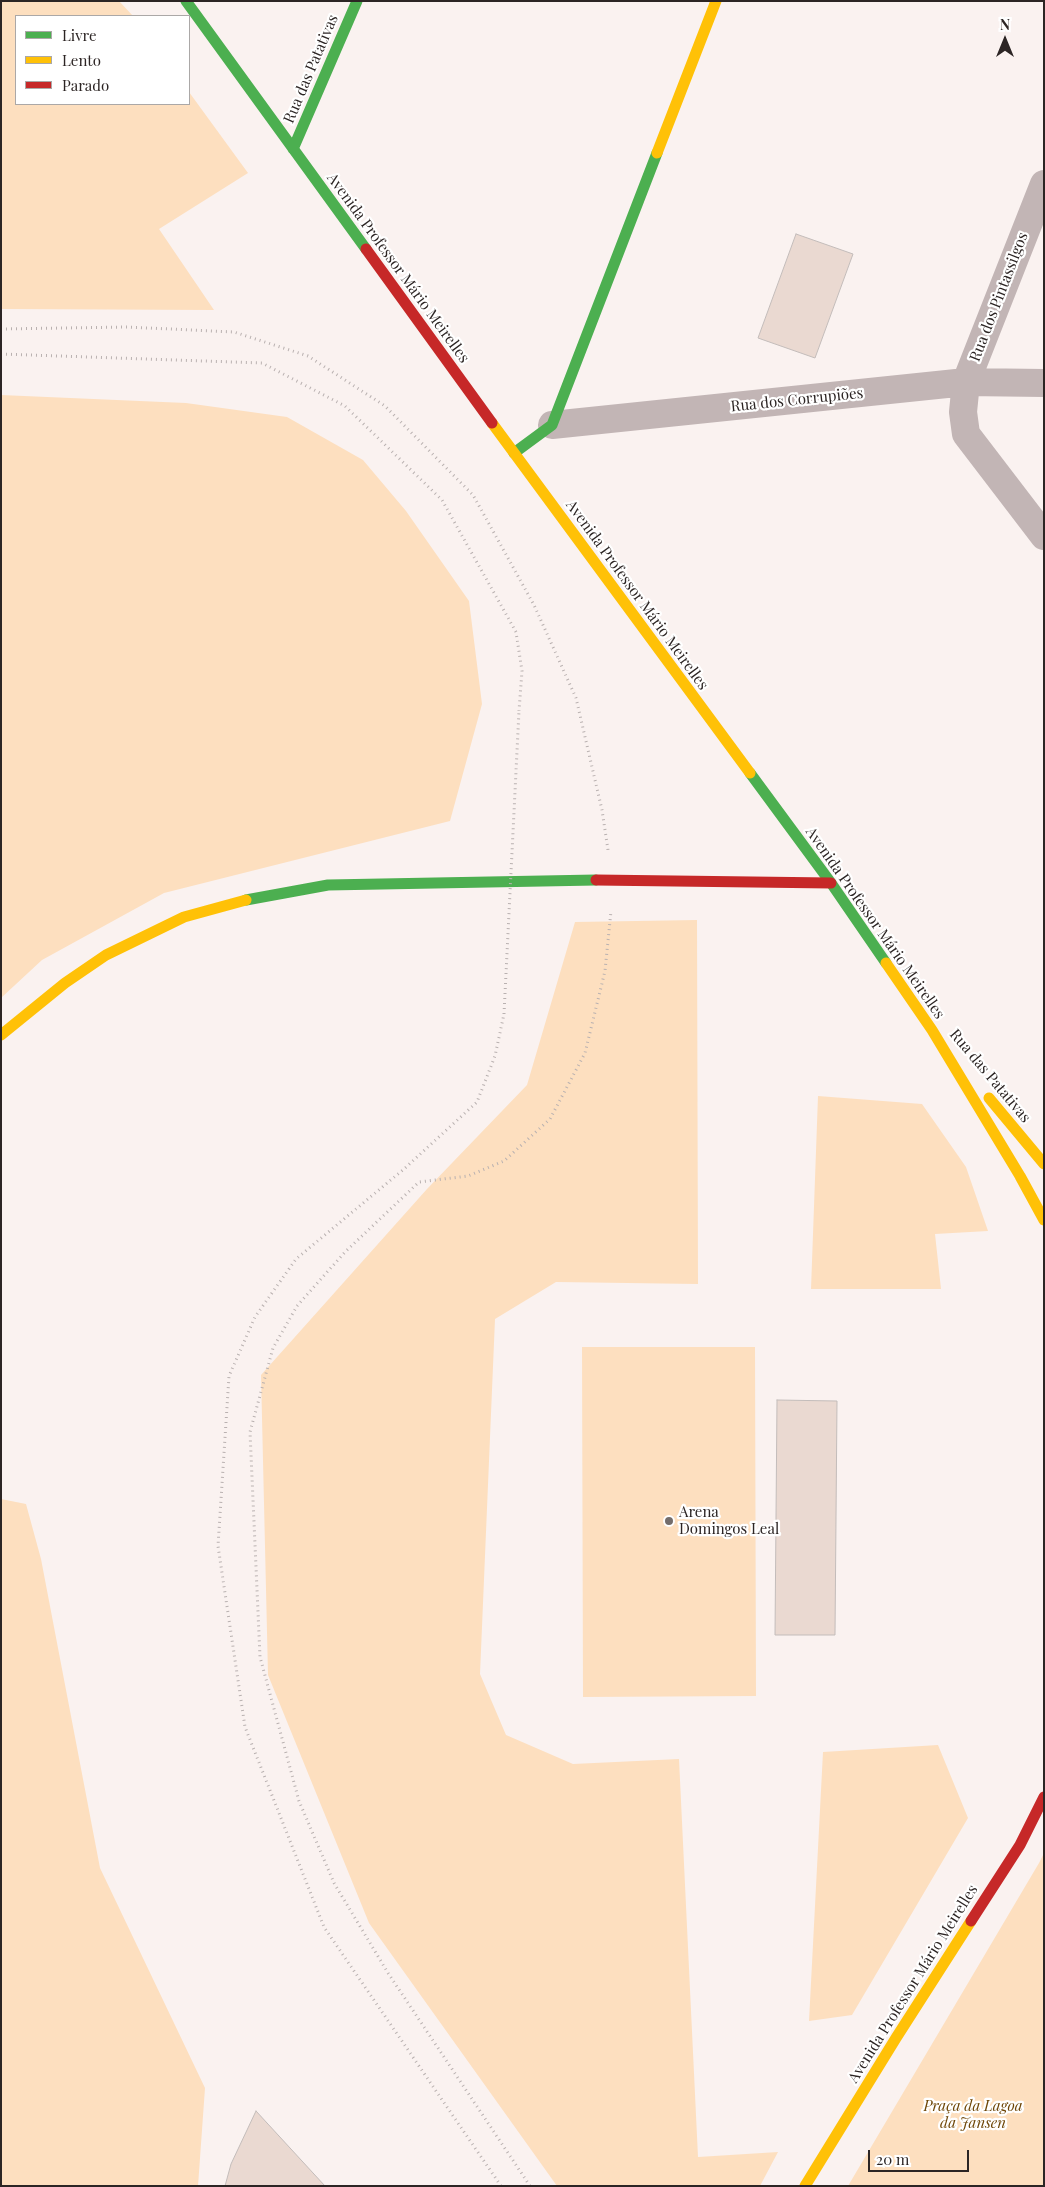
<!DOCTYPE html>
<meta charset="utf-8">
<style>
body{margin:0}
#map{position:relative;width:1045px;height:2187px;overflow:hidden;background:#faf2f0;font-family:"Playfair Display",serif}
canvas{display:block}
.frame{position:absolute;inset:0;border:2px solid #2c2524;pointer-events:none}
.legend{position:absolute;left:15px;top:15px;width:175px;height:90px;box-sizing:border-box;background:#fff;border:1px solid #aba8a7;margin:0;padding:6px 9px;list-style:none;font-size:15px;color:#2c2524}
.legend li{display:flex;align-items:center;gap:10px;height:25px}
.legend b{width:25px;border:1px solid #aba8a7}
.north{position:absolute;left:980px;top:15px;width:50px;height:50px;-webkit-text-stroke:4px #fff;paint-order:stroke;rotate:0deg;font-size:14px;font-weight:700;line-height:20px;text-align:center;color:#2c2524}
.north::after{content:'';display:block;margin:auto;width:18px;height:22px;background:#2c2524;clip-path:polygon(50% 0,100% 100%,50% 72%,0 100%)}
.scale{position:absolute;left:868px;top:2150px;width:101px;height:22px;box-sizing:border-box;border:2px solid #2c2524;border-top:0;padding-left:6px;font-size:15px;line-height:18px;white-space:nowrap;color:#2c2524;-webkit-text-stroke:4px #fff;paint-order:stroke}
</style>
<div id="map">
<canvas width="1045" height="2187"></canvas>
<div class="frame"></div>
<ul class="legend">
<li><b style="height:6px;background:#4caf50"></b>Livre</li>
<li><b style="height:6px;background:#ffc107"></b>Lento</li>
<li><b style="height:6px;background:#c62828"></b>Parado</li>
</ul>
<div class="north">N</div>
<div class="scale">20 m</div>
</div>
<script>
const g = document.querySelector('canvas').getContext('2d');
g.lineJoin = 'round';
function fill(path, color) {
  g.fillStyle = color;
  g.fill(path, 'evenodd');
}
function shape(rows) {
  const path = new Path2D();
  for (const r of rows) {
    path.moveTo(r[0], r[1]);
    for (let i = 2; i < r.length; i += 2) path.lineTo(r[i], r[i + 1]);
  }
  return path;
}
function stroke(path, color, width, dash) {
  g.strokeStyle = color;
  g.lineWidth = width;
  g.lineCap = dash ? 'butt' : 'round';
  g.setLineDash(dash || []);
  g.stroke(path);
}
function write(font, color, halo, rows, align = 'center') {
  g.font = font + ' "Playfair Display",serif';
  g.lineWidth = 4.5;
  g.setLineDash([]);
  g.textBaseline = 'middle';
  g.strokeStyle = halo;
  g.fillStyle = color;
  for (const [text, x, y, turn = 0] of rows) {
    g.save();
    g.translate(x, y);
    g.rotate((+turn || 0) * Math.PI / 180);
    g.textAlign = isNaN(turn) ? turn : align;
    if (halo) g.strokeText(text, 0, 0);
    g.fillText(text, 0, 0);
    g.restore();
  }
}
fill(shape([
 [1,1,119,1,133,16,16,16,16,104,189,104,189,92,248,173,159,229,214,310,1,309],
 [1,395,186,403,287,417,363,460,406,511,469,601,482,704,450,821,164,893,42,960,1,998],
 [697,920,698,1284,556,1282,495,1319,480,1674,506,1735,573,1764,679,1759,698,2157,778,2152,760,2186,557,2186,369,1923,268,1675,261,1375,427,1189,527,1085,575,922],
 [818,1096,922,1104,966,1167,988,1231,935,1234,941,1289,811,1289],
 [582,1347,755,1347,756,1696,583,1697],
 [1,1499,26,1504,41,1559,100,1868,205,2088,198,2186,1,2186],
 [938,1745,968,1818,852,2015,809,2021,823,1752],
 [1044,1853,1044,2186,848,2186,1039,1863]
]), '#fddfbf');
const building = shape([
 [796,234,853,254,815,358,758,338,796,234],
 [777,1400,837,1401,835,1635,775,1635,777,1400],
 [256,2111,325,2186,225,2186,231,2164,256,2111]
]);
fill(building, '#ead9d1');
stroke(building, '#c3bcba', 1);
stroke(shape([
 [1,329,127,327,234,332,308,356,385,406,473,495,534,605,576,698,602,810,608,850],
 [1,354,262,363,345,406,442,500,516,632,522,671,519,711],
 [501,2186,324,1927,245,1727,218,1546,229,1376,255,1317,296,1259,404,1169,477,1102,495,1056,504,1014],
 [530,2186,388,1973,334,1883,299,1801,260,1657,250,1432,273,1348,297,1306,345,1252,419,1182,468,1176,504,1161,550,1119,585,1053,605,971,611,911]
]), '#b9b1b0', 3, [1, 4]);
stroke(shape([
 [1044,184,966,382,963,412,966,434,1044,536],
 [552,425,966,382,1044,383]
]), '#c2b5b5', 28);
stroke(shape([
 [186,1,366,249],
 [293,149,357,1],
 [514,453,552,425,657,153],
 [750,773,831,883,886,963],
 [246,900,328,885,596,880]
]), '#4caf50', 11);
stroke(shape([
 [657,153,716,1],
 [492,423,750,773],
 [886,963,932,1030,1020,1176,1044,1220],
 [1,1035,65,983,106,955,184,917,246,900],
 [989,1098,1044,1164],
 [805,2186,896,2038,971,1921]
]), '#ffc107', 11);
stroke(shape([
 [366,249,492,423],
 [596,880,831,883],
 [971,1921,1020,1845,1044,1797]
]), '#c62828', 11);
stroke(shape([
 [504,1014,519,711]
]), '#b9b1b0', 3, [1, 4]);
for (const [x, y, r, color] of [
 [669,1521,5,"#746d6b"]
]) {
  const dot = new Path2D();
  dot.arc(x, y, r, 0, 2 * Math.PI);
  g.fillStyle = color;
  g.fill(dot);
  stroke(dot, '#fff', 2);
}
write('15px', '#2c2524', '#fff', [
 ["Rua das Patativas",311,69,-67],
 ["Avenida Professor Mário Meirelles",398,268,54],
 ["Rua dos Pintassilgos",999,297,-69],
 ["Rua dos Corrupiões",797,400,-6],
 ["Avenida Professor Mário Meirelles",637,595,54],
 ["Avenida Professor Mário Meirelles",875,923,55],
 ["Rua das Patativas",990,1076,50],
 ["Avenida Professor Mário Meirelles",913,1984,-58]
]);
write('15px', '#2c2524', '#fff', [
 ["Arena",679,1512],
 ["Domingos Leal",679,1529]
], 'left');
write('italic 15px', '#6e4607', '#fff', [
 ["Praça da Lagoa",973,2106],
 ["da Jansen",973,2123]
]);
</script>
